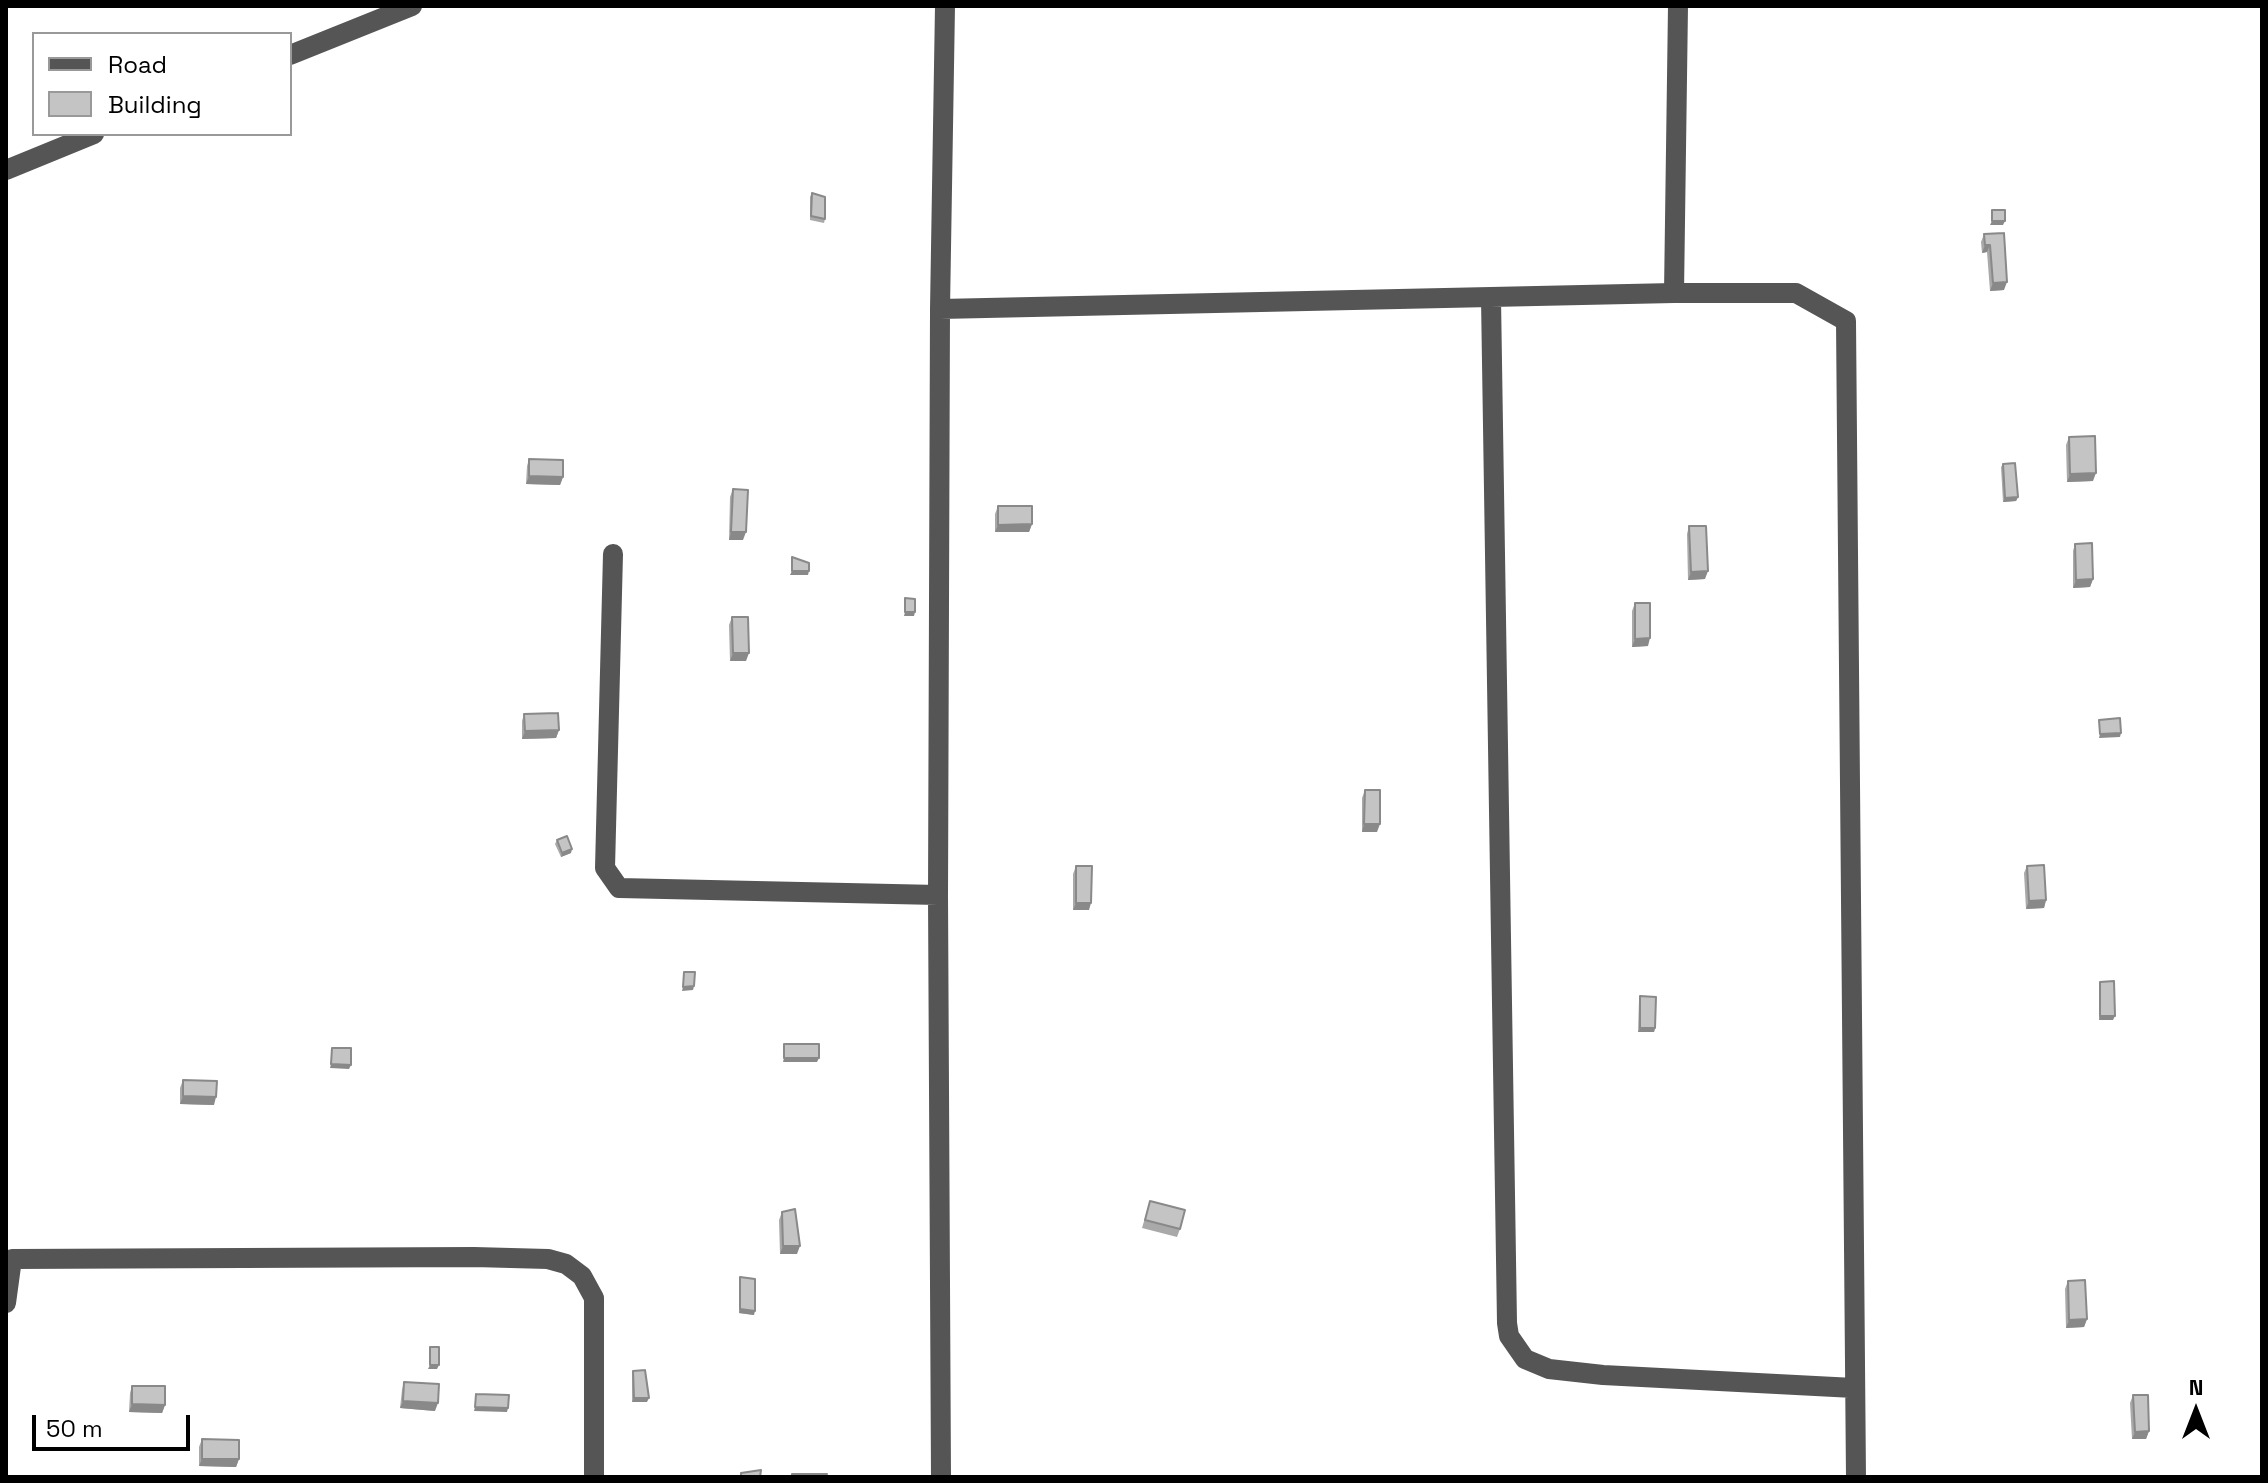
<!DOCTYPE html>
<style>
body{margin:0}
#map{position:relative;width:2268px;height:1483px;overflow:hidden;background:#fff;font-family:"Space Grotesk",sans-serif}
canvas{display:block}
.frame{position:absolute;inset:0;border:8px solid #000;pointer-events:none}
.legend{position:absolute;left:32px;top:32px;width:260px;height:104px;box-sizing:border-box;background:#fff;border:2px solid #999;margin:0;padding:10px 14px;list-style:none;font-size:24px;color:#000}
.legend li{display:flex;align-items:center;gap:16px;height:40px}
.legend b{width:40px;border:2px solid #999}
.north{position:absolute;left:2156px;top:1371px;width:80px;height:80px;-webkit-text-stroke:6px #fff;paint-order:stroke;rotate:0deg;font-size:22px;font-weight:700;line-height:32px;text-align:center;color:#000}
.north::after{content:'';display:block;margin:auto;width:28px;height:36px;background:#000;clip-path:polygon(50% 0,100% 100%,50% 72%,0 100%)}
.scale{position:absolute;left:32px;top:1415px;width:158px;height:36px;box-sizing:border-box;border:4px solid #000;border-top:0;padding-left:10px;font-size:24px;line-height:28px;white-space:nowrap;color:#000;-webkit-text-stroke:6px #fff;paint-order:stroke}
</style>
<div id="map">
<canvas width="2268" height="1483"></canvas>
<div class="frame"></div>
<ul class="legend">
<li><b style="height:10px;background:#555"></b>Road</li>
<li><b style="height:22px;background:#c4c4c4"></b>Building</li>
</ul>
<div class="north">N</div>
<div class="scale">50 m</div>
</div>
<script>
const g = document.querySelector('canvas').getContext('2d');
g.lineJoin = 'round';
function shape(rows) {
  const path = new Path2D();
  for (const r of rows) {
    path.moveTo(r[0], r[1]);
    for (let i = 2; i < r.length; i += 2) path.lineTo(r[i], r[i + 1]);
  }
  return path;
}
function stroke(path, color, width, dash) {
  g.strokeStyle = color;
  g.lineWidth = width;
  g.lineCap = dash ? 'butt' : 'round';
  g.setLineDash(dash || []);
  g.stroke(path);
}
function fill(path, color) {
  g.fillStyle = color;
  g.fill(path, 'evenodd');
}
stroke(shape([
 [290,55,412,6],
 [6,170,94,134],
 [1674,293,1678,6],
 [1491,298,1507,1323,1509,1336,1525,1359,1549,1369,1603,1375,1854,1388],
 [940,309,1674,293,1796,293,1846,321,1856,1477],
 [613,554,605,868,619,888,938,895],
 [6,1303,12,1259,474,1257,548,1259,566,1264,582,1276,594,1298,594,1477],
 [941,1477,938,895,940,309,945,6]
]), '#555', 20);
fill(shape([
 [812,193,825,219,824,223,810,220,810,197],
 [2004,233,2004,290,1990,291,1987,252,1982,253,1981,242,1984,234],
 [2069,437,2093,481,2067,482,2066,445],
 [529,459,563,477,560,485,526,484,527,466],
 [2003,464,2018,497,2016,501,2003,502,2001,467],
 [733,489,743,540,729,540,730,497],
 [998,506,1032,524,1029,532,995,532,995,514],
 [1689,526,1705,579,1688,580,1687,534],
 [2075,544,2093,579,2090,587,2073,588,2073,551],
 [1635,603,1648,646,1632,647,1632,611],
 [732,617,746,661,730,661,729,625],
 [524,714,559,730,556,738,522,739,522,721],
 [1365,790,1377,832,1362,832,1362,798],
 [557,840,571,853,561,857,555,844],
 [1076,866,1089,910,1073,910,1073,874],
 [2027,866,2046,900,2044,908,2026,909,2024,873],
 [2100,982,2113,1020,2099,1020,2099,985],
 [1640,996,1655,1028,1654,1032,1638,1032,1639,1000],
 [183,1080,214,1105,180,1104,180,1088],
 [1150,1201,1180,1229,1177,1237,1142,1228],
 [782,1212,797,1254,780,1254,779,1220],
 [740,1277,754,1315,739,1313,739,1281],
 [2068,1281,2087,1319,2084,1327,2066,1328,2065,1289],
 [633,1371,647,1402,632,1402,632,1375],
 [404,1382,435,1411,400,1408,402,1390],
 [132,1386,165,1405,162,1413,129,1412,130,1393],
 [2133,1395,2149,1431,2146,1439,2132,1439,2130,1403],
 [202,1439,239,1459,236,1467,199,1466,199,1447]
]), '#a9a9a9');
fill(shape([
 [1992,221,2005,221,2003,225,1990,225],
 [1985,245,1990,245,1987,252,1982,253],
 [2007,282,2004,290,1990,291,1993,283],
 [2096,473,2093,481,2067,482,2070,474],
 [529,476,563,477,560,485,526,484],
 [2018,497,2016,501,2003,502,2005,498],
 [1032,524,1029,532,995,532,998,525],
 [731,532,746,532,743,540,729,540],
 [792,571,809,571,808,575,790,575],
 [1708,571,1705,579,1688,580,1691,572],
 [2093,579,2090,587,2073,588,2076,580],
 [905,612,915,612,914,616,904,616],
 [1650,638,1648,646,1632,647,1635,639],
 [733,653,749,653,746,661,730,661],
 [559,730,556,738,522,739,525,731],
 [2121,733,2120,737,2099,738,2100,734],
 [1364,824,1380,824,1377,832,1362,832],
 [572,849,571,853,561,857,562,853],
 [2046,900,2044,908,2026,909,2029,901],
 [1076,903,1091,903,1089,910,1073,910],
 [694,986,693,990,682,991,683,987],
 [2100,1016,2115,1016,2113,1020,2099,1020],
 [1640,1028,1655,1028,1654,1032,1638,1032],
 [784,1058,819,1058,817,1062,783,1062],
 [331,1064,351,1065,349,1069,330,1068],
 [183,1096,216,1097,214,1105,180,1104],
 [783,1246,800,1246,797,1254,780,1254],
 [740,1309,755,1311,754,1315,739,1313],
 [2087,1319,2084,1327,2066,1328,2069,1320],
 [430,1365,439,1365,437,1369,428,1369],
 [634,1398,649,1398,647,1402,632,1402],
 [403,1401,438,1403,435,1411,400,1408],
 [132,1404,165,1405,162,1413,129,1412],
 [475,1407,508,1408,507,1412,474,1411],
 [2149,1431,2146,1439,2132,1439,2135,1432],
 [202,1459,239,1459,236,1467,199,1466]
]), '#898989');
const building = shape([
 [812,193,825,197,825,219,811,216,812,193],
 [1992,210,2005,210,2005,221,1992,221,1992,210],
 [2004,233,2007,282,1993,283,1990,245,1985,245,1984,234,2004,233],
 [2095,436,2096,473,2070,474,2069,437,2095,436],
 [529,459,563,460,563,477,529,476,529,459],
 [2015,463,2018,497,2005,498,2003,464,2015,463],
 [733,489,748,490,746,532,731,532,733,489],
 [998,506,1032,506,1032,524,998,525,998,506],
 [1689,526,1706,526,1708,571,1691,572,1689,526],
 [2092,543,2093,579,2076,580,2075,544,2092,543],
 [792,557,809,563,809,571,792,571,792,557],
 [905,598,915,599,915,612,905,612,905,598],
 [1635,603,1650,603,1650,638,1635,639,1635,603],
 [732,617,748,617,749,653,733,653,732,617],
 [558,713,559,730,525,731,524,714,558,713],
 [2120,718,2121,733,2100,734,2099,720,2120,718],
 [1365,790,1380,790,1380,824,1364,824,1365,790],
 [567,836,572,849,562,853,557,840,567,836],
 [2044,865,2046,900,2029,901,2027,866,2044,865],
 [1076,866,1092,866,1091,903,1076,903,1076,866],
 [684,972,695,972,694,986,683,987,684,972],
 [2114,981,2115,1016,2100,1016,2100,982,2114,981],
 [1640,996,1656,997,1655,1028,1640,1028,1640,996],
 [784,1044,819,1044,819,1058,784,1058,784,1044],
 [332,1048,351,1048,351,1065,331,1064,332,1048],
 [183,1080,217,1081,216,1097,183,1096,183,1080],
 [1150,1201,1185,1210,1180,1229,1145,1220,1150,1201],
 [795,1209,800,1246,783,1246,782,1212,795,1209],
 [740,1277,755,1279,755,1311,740,1309,740,1277],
 [2085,1280,2087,1319,2069,1320,2068,1281,2085,1280],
 [430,1347,439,1347,439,1365,430,1365,430,1347],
 [645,1370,649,1398,634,1398,633,1371,645,1370],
 [404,1382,439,1384,438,1403,403,1401,404,1382],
 [132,1386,165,1386,165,1405,132,1404,132,1386],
 [476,1394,509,1395,508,1408,475,1407,476,1394],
 [2133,1395,2148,1395,2149,1431,2135,1432,2133,1395],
 [202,1439,239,1440,239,1459,202,1459,202,1439],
 [761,1470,760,1477,741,1477,741,1473,761,1470],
 [792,1474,827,1474,826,1477,792,1477,792,1474]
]);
fill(building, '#c4c4c4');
stroke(building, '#898989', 2);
</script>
